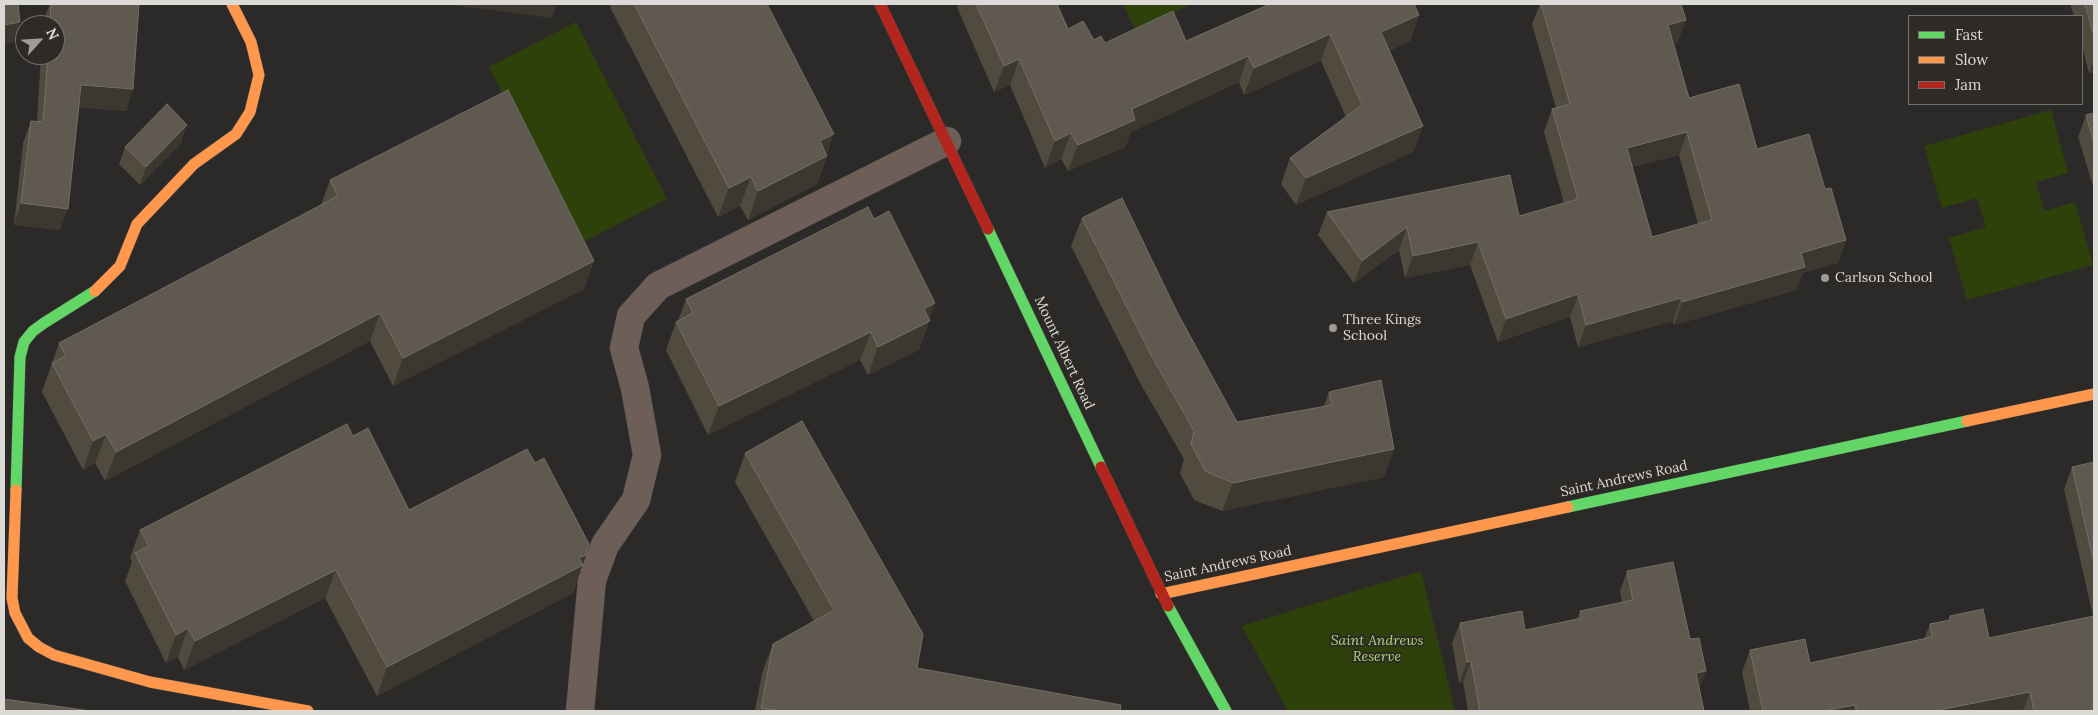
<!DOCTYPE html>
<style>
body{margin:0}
#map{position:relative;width:2098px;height:715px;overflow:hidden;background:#2c2a28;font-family:Lora,serif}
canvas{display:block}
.frame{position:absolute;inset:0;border:5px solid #dcdad7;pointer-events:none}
.legend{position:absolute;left:1908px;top:15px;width:175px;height:90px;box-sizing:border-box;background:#2e2a26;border:1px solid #74706d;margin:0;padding:6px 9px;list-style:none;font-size:15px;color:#dcdad7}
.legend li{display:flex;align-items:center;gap:10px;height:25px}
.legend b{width:25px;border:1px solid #74706d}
.north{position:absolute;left:15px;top:15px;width:50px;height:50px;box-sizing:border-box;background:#2e2a26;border:1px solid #74706d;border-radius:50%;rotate:64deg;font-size:14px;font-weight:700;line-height:20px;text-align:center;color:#dcdad7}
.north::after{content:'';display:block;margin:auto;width:18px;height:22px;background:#9e9c9a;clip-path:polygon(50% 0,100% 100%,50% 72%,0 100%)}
</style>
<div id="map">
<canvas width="2098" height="715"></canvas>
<div class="frame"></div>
<ul class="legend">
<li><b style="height:6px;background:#63d668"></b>Fast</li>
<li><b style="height:6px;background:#ff974d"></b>Slow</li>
<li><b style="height:6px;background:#b3261e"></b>Jam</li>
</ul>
<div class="north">N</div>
</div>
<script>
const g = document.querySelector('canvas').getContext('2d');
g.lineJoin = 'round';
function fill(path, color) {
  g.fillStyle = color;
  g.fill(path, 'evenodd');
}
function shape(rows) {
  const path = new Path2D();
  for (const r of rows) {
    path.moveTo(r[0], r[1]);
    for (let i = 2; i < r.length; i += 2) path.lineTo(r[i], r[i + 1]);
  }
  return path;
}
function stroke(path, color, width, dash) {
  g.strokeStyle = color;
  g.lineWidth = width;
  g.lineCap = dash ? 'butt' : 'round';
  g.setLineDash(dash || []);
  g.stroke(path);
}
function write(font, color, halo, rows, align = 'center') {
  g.font = font + ' Lora,serif';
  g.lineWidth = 4;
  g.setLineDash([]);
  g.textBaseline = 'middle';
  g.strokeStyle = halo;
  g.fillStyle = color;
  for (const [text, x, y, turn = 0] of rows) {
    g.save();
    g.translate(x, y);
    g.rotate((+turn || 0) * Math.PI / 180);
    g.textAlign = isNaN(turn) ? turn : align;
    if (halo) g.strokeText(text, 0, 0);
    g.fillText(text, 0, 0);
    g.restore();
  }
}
fill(shape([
 [1123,4,1191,4,1136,31],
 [576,22,667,199,579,244,489,67],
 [2051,110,2068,173,2036,182,2044,211,2075,202,2093,265,1967,300,1949,238,1986,227,1977,198,1942,208,1924,146],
 [1421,571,1455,711,1288,711,1242,626]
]), '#2f410b');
const street = shape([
 [580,711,592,580,605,545,636,500,647,455,635,388,624,348,631,316,658,286,947,141]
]);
const fast = shape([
 [988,229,1101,467],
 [16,490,20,357,24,342,33,331,44,323,95,291],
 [1568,507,1967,421],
 [1168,606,1226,711]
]);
const slow = shape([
 [95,291,120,266,137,224,194,164,236,134,250,112,259,75,251,42,232,4],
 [1967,421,2094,394],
 [16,490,12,598,15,613,28,638,39,647,54,655,150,682,308,711],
 [1161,594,1568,507]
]);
const jam = shape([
 [880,4,988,229],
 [1101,467,1168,606]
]);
stroke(street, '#474645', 29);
stroke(fast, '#474645', 12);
stroke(slow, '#474645', 12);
stroke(jam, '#474645', 12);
stroke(street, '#6d5e58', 28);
stroke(fast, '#63d668', 11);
stroke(slow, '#ff974d', 11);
stroke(jam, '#b3261e', 11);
fill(shape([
 [50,4,130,4,133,89,126,111,79,107,60,230,14,225,23,143,31,121,37,122,41,55,55,55,55,25,44,25,44,19],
 [611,4,767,4,827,156,817,184,748,220,740,206,718,217,610,7],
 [958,4,1057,4,1068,29,1094,40,1105,43,1186,41,1419,15,1410,41,1389,51,1423,126,1413,152,1296,205,1281,184,1290,158,1346,117,1321,61,1244,95,1239,82,1131,132,1125,147,1068,171,1061,159,1045,168,1010,85,994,92,957,7],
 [1540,4,1681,4,1686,20,1677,43,1674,44,1689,98,1757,149,1825,189,1846,240,1838,263,1803,273,1796,290,1674,325,1673,321,1578,347,1570,317,1498,342,1470,265,1405,278,1399,250,1354,283,1318,235,1327,212,1519,216,1564,203,1544,132,1552,109,1556,108,1532,24],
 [1679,155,1698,224,1652,237,1632,167],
 [2070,4,2094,4,2094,72,2089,73,2082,46,2082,16,2074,16],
 [2094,113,2094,189,2078,137,2086,115],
 [181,143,140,185,119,164,125,147],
 [330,180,594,261,584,289,393,386,370,341,105,481,95,463,83,470,42,392,59,343,321,205],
 [1082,218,1177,312,1237,422,1324,406,1329,392,1394,449,1384,477,1222,511,1194,500,1180,473,1184,459,1140,383,1071,246],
 [874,219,935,303,919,350,868,375,860,360,708,435,666,350,676,322,678,321,686,299],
 [353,436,409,510,586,555,573,593,377,696,325,598,184,670,178,657,166,663,125,581,132,562,130,558,140,530],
 [745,453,917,668,1120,711,755,711,762,673,773,644,814,621,735,482],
 [2094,462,2094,711,1750,711,1742,672,1750,650,1810,663,1924,639,1930,624,1948,621,1950,616,1989,638,2093,616,2064,489,2072,467],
 [1627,571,1699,688,1704,711,1468,711,1463,682,1459,683,1452,643,1460,623,1525,630,1577,619,1580,611,1622,603,1620,591]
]), '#514a3f');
fill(shape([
 [444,4,557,4,552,18],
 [1419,15,1410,41,1371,59,1381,32],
 [1686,20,1677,43,1660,48,1668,25],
 [20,22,13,43,4,44,4,25],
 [1330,34,1321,61,1244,95,1254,68],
 [1248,56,1239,82,1131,132,1125,147,1068,171,1078,145,1132,109],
 [1019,59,1010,85,994,92,1004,66],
 [2094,59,2094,72,2089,73],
 [81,85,133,89,126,111,74,106],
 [187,125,181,143,140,185,146,167],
 [1423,126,1413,152,1296,205,1306,178],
 [1687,132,1679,155,1619,171,1627,148],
 [1071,133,1061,159,1045,168,1055,141],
 [834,134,817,184,748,220,758,191,820,141],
 [751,177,740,206,718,217,729,188],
 [21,203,68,209,60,230,14,225],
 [1407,227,1399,250,1354,283,1362,261],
 [1846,240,1838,263,1803,273,1796,290,1674,325,1682,302,1801,253],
 [1478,242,1470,265,1405,278,1413,256],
 [594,261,584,289,393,386,403,358],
 [1578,294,1570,317,1498,342,1506,319],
 [1681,298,1673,321,1578,347,1586,325],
 [935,303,919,350,868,375,878,347,924,309],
 [380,313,370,341,105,481,116,452],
 [871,332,860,360,708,435,719,406],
 [106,434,95,463,83,470,93,441],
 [1394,449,1384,477,1222,511,1233,483],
 [586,555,573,593,377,696,387,667],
 [336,570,325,598,184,670,195,641],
 [188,628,178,657,166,663,176,635],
 [1467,662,1471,662,1463,682,1459,683],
 [1706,671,1698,692,1696,673],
 [2030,692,2023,711,1934,711],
 [1855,705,1853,711,1823,711]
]), '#3c372f');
const building = shape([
 [4,4,18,4,20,22,4,25,4,4],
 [51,4,139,4,133,89,81,85,68,209,21,203,31,121,43,122,48,55,55,55,55,25,50,25,51,4],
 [634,4,767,4,834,134,820,141,827,156,758,191,751,177,729,188,634,4],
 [976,4,1057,4,1068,29,1083,21,1094,40,1101,36,1105,43,1173,11,1186,41,1270,4,1414,4,1419,15,1381,32,1423,126,1306,178,1290,158,1362,105,1330,34,1254,68,1248,56,1132,109,1135,120,1078,145,1071,133,1055,141,1019,59,1004,66,976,4],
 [1541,4,1681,4,1686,20,1668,25,1689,98,1739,84,1757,149,1809,134,1825,189,1831,188,1846,240,1801,253,1805,267,1682,302,1681,298,1586,325,1578,294,1506,319,1478,242,1413,256,1407,227,1362,261,1327,212,1510,175,1519,216,1578,199,1552,109,1570,104,1541,4],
 [1687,132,1712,220,1652,237,1627,148,1687,132],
 [2085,4,2094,4,2094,36,2085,4],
 [508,90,594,261,403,358,380,313,116,452,106,434,93,441,52,363,66,356,59,343,338,196,330,180,508,90],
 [167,104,187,125,146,167,125,147,167,104],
 [2094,113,2094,143,2086,115,2094,113],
 [1122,198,1177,312,1237,422,1332,405,1329,392,1381,380,1394,449,1233,483,1205,471,1191,444,1194,431,1151,355,1082,218,1122,198],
 [868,207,874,219,889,211,935,303,924,309,930,321,878,347,871,332,719,406,676,322,693,313,686,299,868,207],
 [802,421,923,634,917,668,1121,705,1120,711,780,711,761,708,773,644,834,610,745,453,802,421],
 [347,424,353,436,368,428,409,510,527,449,535,463,544,458,589,544,586,555,579,558,583,565,387,667,336,570,195,641,188,628,176,635,135,553,149,546,140,530,347,424],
 [2094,462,2094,563,2072,467,2094,462],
 [1673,562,1690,639,1699,638,1706,671,1696,673,1704,711,1480,711,1471,662,1467,662,1460,623,1522,611,1525,630,1582,618,1580,611,1633,600,1627,571,1673,562],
 [1983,609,1989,638,2094,616,2094,711,2034,711,2030,692,1934,711,1857,711,1855,705,1823,711,1763,711,1750,650,1805,639,1810,663,1932,637,1930,624,1950,620,1950,616,1983,609],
 [4,699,91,711,4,711,4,699]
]);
fill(building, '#605950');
stroke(building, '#746e65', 1);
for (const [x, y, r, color] of [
 [1825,278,5,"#9e9c9a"],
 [1333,328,5,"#9e9c9a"]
]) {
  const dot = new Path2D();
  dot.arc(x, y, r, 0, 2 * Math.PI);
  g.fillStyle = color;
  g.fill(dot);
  stroke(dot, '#2e2a26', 2);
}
write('14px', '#dcdad7', '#2e2a26', [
 ["Carlson School",1835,278],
 ["Three Kings",1343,320],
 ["School",1343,336]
], 'left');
write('14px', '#dcdad7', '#2e2a26', [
 ["Mount Albert Road",1064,353,65],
 ["Saint Andrews Road",1624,479,-12],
 ["Saint Andrews Road",1228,564,-12]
]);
write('italic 14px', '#aed677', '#2e2a26', [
 ["Saint Andrews",1377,641],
 ["Reserve",1377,657]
]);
</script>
